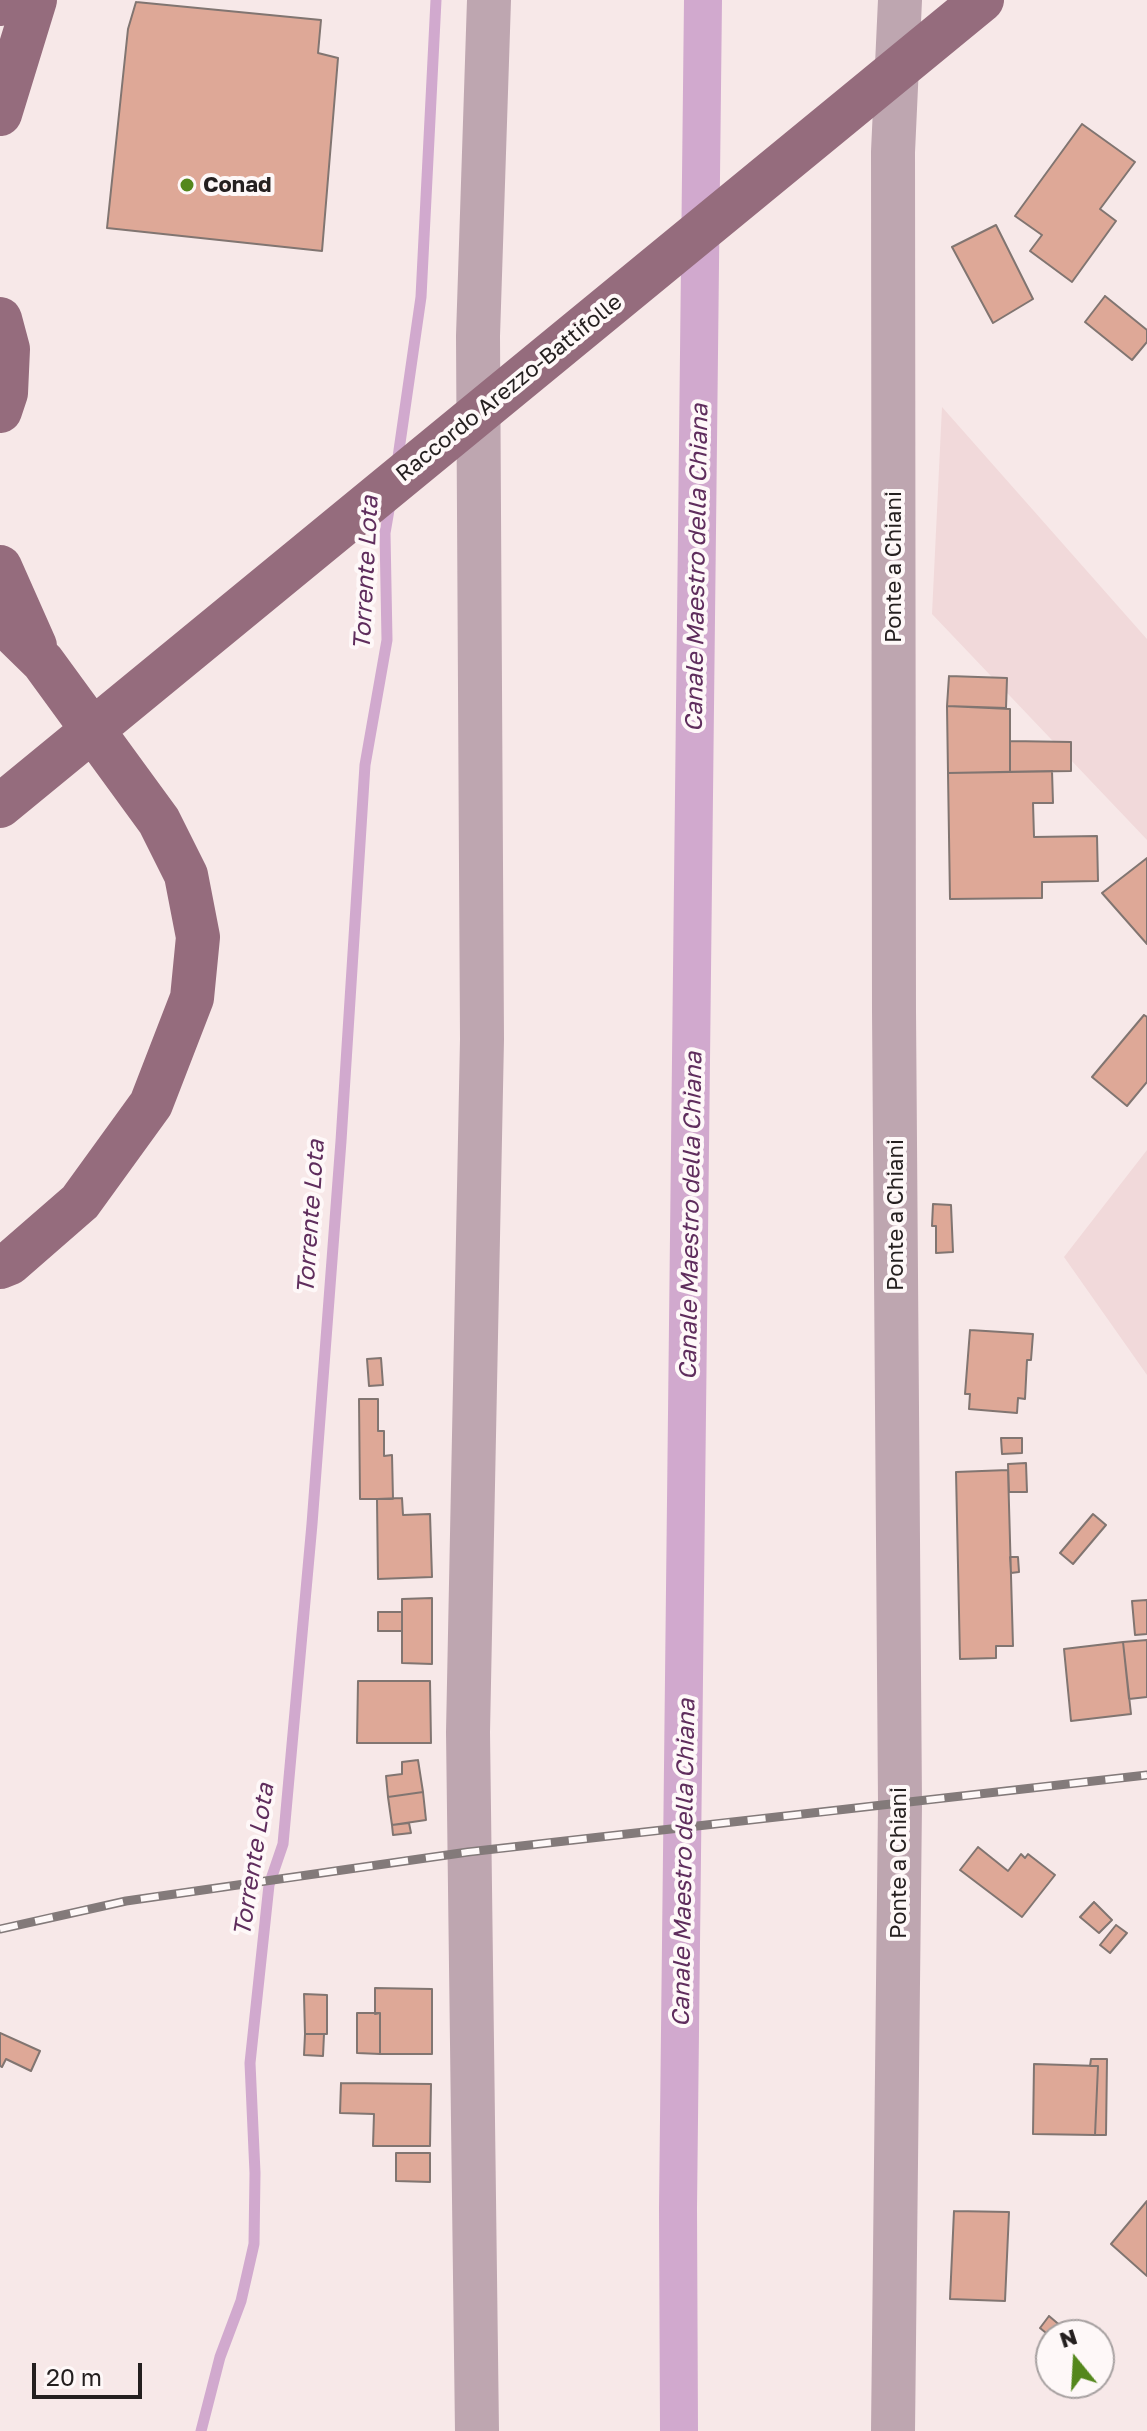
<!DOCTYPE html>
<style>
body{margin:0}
#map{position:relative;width:1147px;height:2431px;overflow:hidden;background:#f7e8e8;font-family:"Golos Text",sans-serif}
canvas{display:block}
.north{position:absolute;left:1035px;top:2319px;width:80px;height:80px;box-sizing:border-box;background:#fef8f8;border:2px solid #a7a1a1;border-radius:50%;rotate:342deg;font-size:22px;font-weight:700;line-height:32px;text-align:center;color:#241f1f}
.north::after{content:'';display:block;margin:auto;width:28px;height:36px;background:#54871c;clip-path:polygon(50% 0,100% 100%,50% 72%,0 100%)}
.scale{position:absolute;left:32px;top:2363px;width:110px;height:36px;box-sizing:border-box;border:4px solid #241f1f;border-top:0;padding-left:10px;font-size:24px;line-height:28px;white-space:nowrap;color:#241f1f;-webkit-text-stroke:6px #fef8f8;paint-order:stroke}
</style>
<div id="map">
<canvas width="1147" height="2431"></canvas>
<div class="north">N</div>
<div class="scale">20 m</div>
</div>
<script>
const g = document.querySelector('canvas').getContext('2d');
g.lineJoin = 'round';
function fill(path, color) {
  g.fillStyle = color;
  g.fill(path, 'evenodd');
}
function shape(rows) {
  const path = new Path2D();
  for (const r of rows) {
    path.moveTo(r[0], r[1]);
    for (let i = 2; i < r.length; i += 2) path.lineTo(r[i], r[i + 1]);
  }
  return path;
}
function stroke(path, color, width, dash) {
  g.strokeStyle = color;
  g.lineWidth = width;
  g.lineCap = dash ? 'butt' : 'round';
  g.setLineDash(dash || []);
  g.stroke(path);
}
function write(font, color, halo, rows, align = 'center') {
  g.font = font + ' "Golos Text",sans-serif';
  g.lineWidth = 8;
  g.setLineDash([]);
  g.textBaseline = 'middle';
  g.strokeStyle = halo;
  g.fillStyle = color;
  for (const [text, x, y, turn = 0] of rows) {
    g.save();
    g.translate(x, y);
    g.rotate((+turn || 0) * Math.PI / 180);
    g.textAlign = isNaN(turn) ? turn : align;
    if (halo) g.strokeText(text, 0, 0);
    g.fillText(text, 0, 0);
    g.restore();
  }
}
fill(shape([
 [942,407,1147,639,1147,840,932,614],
 [1147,1150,1147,1375,1064,1257]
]), '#f1d9da');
stroke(shape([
 [397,464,421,297,436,0],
 [201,2431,220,2357,241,2301,254,2244,255,2173,250,2063,269,1885,283,1844,312,1524,341,1141,365,765,387,640,385,533,390,504]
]), '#d1a9ce', 11);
stroke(shape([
 [679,2431,678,2208,703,0]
]), '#d1a9ce', 38);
const building = shape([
 [136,2,321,20,318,53,338,58,322,251,107,228,128,29,136,2],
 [1082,124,1135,162,1100,209,1116,221,1072,282,1030,251,1042,235,1015,216,1082,124],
 [996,225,1033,299,993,323,952,247,996,225],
 [1105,296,1147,330,1147,342,1132,360,1085,322,1105,296],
 [949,676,1007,678,1006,708,947,706,949,676],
 [947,706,1010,709,1010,772,948,773,947,706],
 [1010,741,1071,742,1071,771,1010,772,1010,741],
 [1052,771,1053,803,1033,803,1034,837,1097,836,1098,881,1042,882,1042,898,950,899,948,773,1052,771],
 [1147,858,1147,944,1102,893,1147,858],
 [1144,1015,1147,1017,1147,1082,1127,1106,1092,1077,1144,1015],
 [933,1204,951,1205,953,1252,936,1253,936,1226,932,1226,933,1204],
 [970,1330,1033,1334,1031,1360,1027,1360,1025,1399,1018,1398,1017,1413,969,1409,970,1394,965,1394,970,1330],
 [381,1358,383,1385,369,1386,367,1359,381,1358],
 [359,1399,378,1399,378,1431,384,1431,384,1456,392,1455,393,1499,360,1499,359,1399],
 [1001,1438,1022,1438,1022,1453,1002,1454,1001,1438],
 [1026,1463,1027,1492,1009,1492,1008,1464,1026,1463],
 [1008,1470,1013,1646,996,1646,996,1658,960,1659,956,1472,1008,1470],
 [402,1498,403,1515,430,1514,432,1577,378,1579,377,1499,402,1498],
 [1093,1514,1106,1525,1073,1564,1060,1553,1093,1514],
 [1010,1557,1018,1557,1019,1572,1011,1573,1010,1557],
 [432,1598,432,1664,402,1663,402,1599,432,1598],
 [1147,1600,1147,1634,1135,1635,1132,1601,1147,1600],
 [378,1612,402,1612,402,1631,378,1631,378,1612],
 [1147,1640,1147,1697,1129,1699,1123,1642,1147,1640],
 [1123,1642,1131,1714,1071,1721,1064,1649,1123,1642],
 [358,1681,430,1681,431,1743,357,1743,358,1681],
 [418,1760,423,1792,388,1797,386,1776,402,1774,402,1762,418,1760],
 [423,1792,426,1820,392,1825,388,1797,423,1792],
 [409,1823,411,1833,393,1835,392,1825,409,1823],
 [978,1847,1008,1871,1021,1854,1025,1858,1028,1854,1055,1875,1022,1917,960,1870,978,1847],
 [1094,1902,1112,1920,1099,1933,1080,1917,1094,1902],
 [1116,1925,1127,1933,1110,1953,1100,1945,1116,1925],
 [375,1988,432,1989,432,2054,380,2054,380,2013,375,2014,375,1988],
 [304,1994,327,1995,327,2034,305,2034,304,1994],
 [357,2013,380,2013,380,2054,357,2053,357,2013],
 [0,2033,40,2051,31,2071,6,2059,2,2067,0,2066,0,2033],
 [305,2034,324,2034,323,2056,304,2055,305,2034],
 [1091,2059,1107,2059,1106,2135,1095,2135,1098,2066,1090,2066,1091,2059],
 [1034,2064,1098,2066,1095,2135,1033,2134,1034,2064],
 [341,2083,431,2084,430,2146,373,2146,374,2114,340,2113,341,2083],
 [396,2153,430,2153,430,2182,396,2181,396,2153],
 [1147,2201,1147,2276,1111,2244,1147,2201],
 [954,2211,1009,2212,1005,2301,950,2299,954,2211],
 [1049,2316,1069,2333,1068,2335,1051,2335,1051,2337,1040,2328,1049,2316]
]);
fill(building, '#dea897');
stroke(building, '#817571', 2);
stroke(shape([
 [477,2431,468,1732,482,1039,478,336,489,0],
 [893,2431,900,1804,894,1011,893,152,900,0]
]), '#bea6b0', 44);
stroke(shape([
 [0,4,1,0],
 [0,114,35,0],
 [0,319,8,349,6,393,0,411],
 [0,567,35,646],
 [0,620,43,662,159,821,186,875,198,937,192,998,151,1104,80,1202,10,1263,0,1267],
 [0,806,982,0]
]), '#956c7d', 44);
const rail = shape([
 [0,1929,126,1901,468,1852,1147,1775]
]);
stroke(rail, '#837a7a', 9);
stroke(rail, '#fef8f8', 6, [18]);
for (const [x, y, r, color] of [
 [187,185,8,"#54871c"]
]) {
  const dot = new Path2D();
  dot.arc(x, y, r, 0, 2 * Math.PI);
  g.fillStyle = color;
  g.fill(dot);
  stroke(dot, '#fef8f8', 3);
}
write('bold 22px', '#241f1f', '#fef8f8', [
 ["Conad",203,185]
], 'left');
write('22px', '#241f1f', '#fef8f8', [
 ["Raccordo Arezzo-Battifolle",509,388,-39],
 ["Ponte a Chiani",894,567,-90],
 ["Ponte a Chiani",896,1215,-90],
 ["Ponte a Chiani",899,1863,-90]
]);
write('italic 24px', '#5f2d5d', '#fef8f8', [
 ["Canale Maestro della Chiana",697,568,-89],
 ["Torrente Lota",366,573,-87],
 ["Canale Maestro della Chiana",691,1216,-89],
 ["Torrente Lota",311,1217,-86],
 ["Torrente Lota",254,1860,-81],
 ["Canale Maestro della Chiana",684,1863,-89]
]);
</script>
